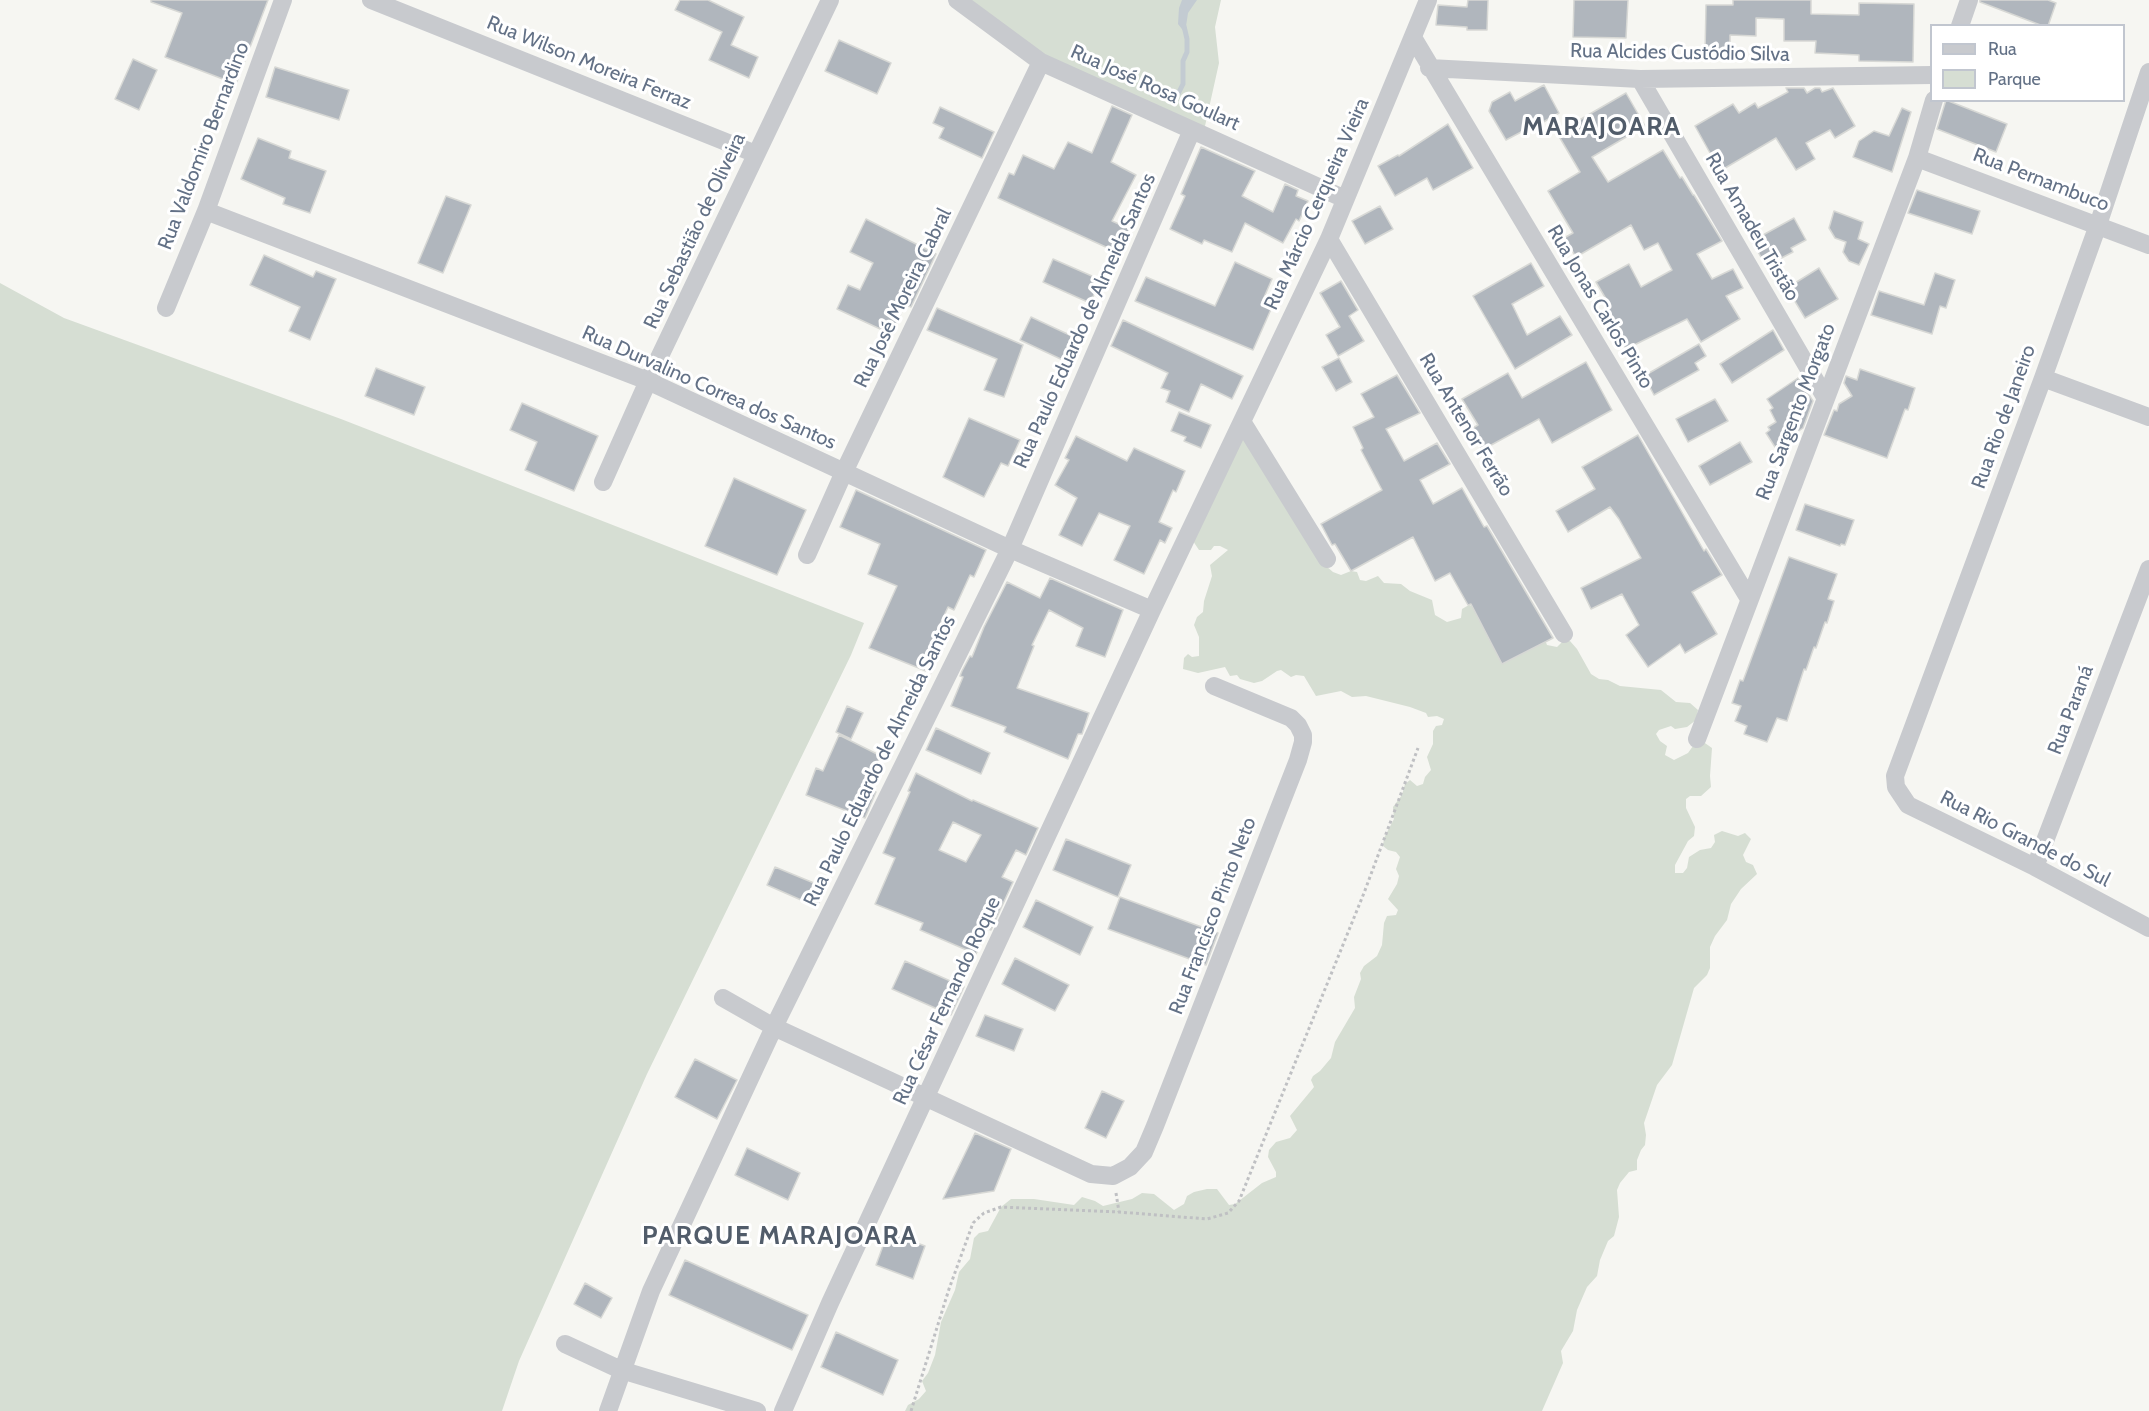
<!DOCTYPE html>
<meta charset="utf-8">
<style>
body{margin:0}
#map{position:relative;width:2149px;height:1411px;overflow:hidden;background:#f6f6f2;font-family:Cabin,sans-serif}
canvas{display:block}
.legend{position:absolute;left:1930px;top:24px;width:195px;height:78px;box-sizing:border-box;background:#fff;border:2px solid #c1c6cf;margin:0;padding:8px 10px;list-style:none;font-size:18px;color:#637186}
.legend li{display:flex;align-items:center;gap:12px;height:30px}
.legend b{width:30px;border:2px solid #c1c6cf}
</style>
<div id="map">
<canvas width="2149" height="1411"></canvas>
<ul class="legend">
<li><b style="height:8px;background:#c8cace"></b>Rua</li>
<li><b style="height:16px;background:#d6ded3"></b>Parque</li>
</ul>
</div>
<script>
const g = document.querySelector('canvas').getContext('2d');
g.lineJoin = 'round';
function fill(path, color) {
  g.fillStyle = color;
  g.fill(path, 'evenodd');
}
function shape(rows) {
  const path = new Path2D();
  for (const r of rows) {
    path.moveTo(r[0], r[1]);
    for (let i = 2; i < r.length; i += 2) path.lineTo(r[i], r[i + 1]);
  }
  return path;
}
function stroke(path, color, width, dash) {
  g.strokeStyle = color;
  g.lineWidth = width;
  g.lineCap = dash ? 'butt' : 'round';
  g.setLineDash(dash || []);
  g.stroke(path);
}
function write(font, color, halo, rows, align = 'center') {
  g.font = font + ' Cabin,sans-serif';
  g.lineWidth = 6;
  g.setLineDash([]);
  g.textBaseline = 'middle';
  g.strokeStyle = halo;
  g.fillStyle = color;
  for (const [text, x, y, turn = 0] of rows) {
    g.save();
    g.translate(x, y);
    g.rotate((+turn || 0) * Math.PI / 180);
    g.textAlign = isNaN(turn) ? turn : align;
    if (halo) g.strokeText(text, 0, 0);
    g.fillText(text, 0, 0);
    g.restore();
  }
}
fill(shape([
 [963,0,1221,0,1215,27,1219,63,1203,135,1041,62],
 [0,283,64,318,341,419,864,623,851,655,647,1074,519,1361,502,1411,0,1411],
 [1243,423,1326,566,1333,572,1341,575,1351,571,1357,572,1360,580,1366,581,1378,576,1384,583,1401,584,1410,591,1432,600,1435,615,1447,622,1461,618,1462,609,1469,605,1479,607,1544,637,1547,645,1557,647,1562,642,1570,641,1577,649,1591,674,1599,679,1608,680,1620,686,1661,690,1676,702,1690,703,1698,710,1696,720,1687,727,1675,729,1671,726,1659,730,1656,734,1660,741,1667,746,1665,755,1674,760,1688,753,1693,746,1702,741,1712,748,1710,776,1711,787,1701,796,1690,796,1686,799,1686,808,1695,827,1694,836,1688,841,1675,865,1675,873,1683,873,1687,868,1689,857,1700,850,1711,848,1715,842,1714,835,1722,831,1738,836,1745,833,1751,839,1743,855,1746,862,1753,865,1757,874,1741,889,1731,904,1727,920,1715,936,1710,947,1710,968,1707,975,1694,988,1672,1065,1657,1085,1644,1123,1646,1135,1645,1145,1641,1150,1637,1160,1637,1170,1629,1172,1620,1183,1617,1190,1619,1217,1614,1236,1608,1241,1600,1260,1597,1276,1587,1287,1577,1310,1573,1331,1561,1351,1563,1363,1542,1411,905,1411,908,1405,919,1399,926,1391,922,1381,928,1373,935,1355,941,1322,955,1290,959,1272,970,1259,974,1238,979,1233,988,1231,1001,1207,1011,1199,1034,1199,1074,1205,1082,1197,1095,1201,1103,1206,1132,1199,1142,1193,1154,1194,1174,1210,1184,1204,1187,1196,1194,1192,1207,1189,1217,1189,1229,1205,1235,1204,1262,1183,1276,1177,1276,1172,1268,1157,1269,1150,1276,1142,1290,1138,1297,1130,1290,1116,1314,1087,1311,1080,1313,1076,1320,1071,1331,1058,1335,1042,1355,1008,1354,997,1361,979,1360,973,1364,966,1377,956,1382,945,1384,923,1387,916,1396,915,1398,910,1388,899,1397,884,1399,876,1396,869,1400,857,1396,852,1388,850,1383,846,1384,838,1394,819,1393,807,1402,795,1405,784,1410,780,1417,786,1423,784,1425,777,1431,770,1427,757,1433,744,1433,731,1436,726,1442,725,1444,719,1437,716,1428,717,1426,713,1410,707,1366,696,1352,697,1341,691,1316,696,1304,676,1296,675,1291,677,1281,670,1277,671,1262,681,1254,683,1240,679,1237,675,1230,676,1225,667,1198,673,1183,669,1184,658,1188,654,1192,657,1199,656,1199,637,1194,625,1197,617,1203,612,1204,601,1212,576,1210,565,1228,550,1220,546,1214,546,1211,550,1199,550,1189,535]
]), '#d6ded3');
fill(shape([
 [1182,0,1197,0,1188,13,1185,33,1178,24,1179,8]
]), '#c3cbd2');
stroke(shape([
 [1178,94,1183,84,1183,61,1187,52,1187,39,1184,26]
]), '#c3cbd2', 5);
const building = shape([
 [151,0,268,0,236,84,165,57,182,13,151,2,151,0],
 [680,0,708,0,744,17,731,45,758,57,749,78,709,60,722,32,675,10,680,0],
 [1468,0,1488,0,1487,30,1467,30,1467,27,1436,25,1438,5,1467,7,1468,0],
 [1574,0,1628,0,1626,38,1573,37,1574,0],
 [1733,0,1811,0,1811,14,1859,15,1859,3,1914,4,1913,62,1859,61,1859,55,1815,53,1816,41,1784,41,1784,19,1756,18,1756,36,1730,35,1730,53,1705,53,1706,5,1733,5,1733,0],
 [1980,0,2048,0,2056,3,2048,26,2043,26,1980,2,1980,0],
 [839,40,891,63,877,94,825,71,839,40],
 [133,59,157,70,139,110,115,99,133,59],
 [275,67,349,90,339,120,266,97,275,67],
 [1544,85,1559,113,1526,132,1525,130,1506,140,1489,111,1492,102,1510,92,1515,101,1544,85],
 [1786,88,1804,88,1807,93,1815,88,1820,88,1822,92,1833,88,1855,126,1835,138,1830,130,1806,143,1815,159,1796,170,1776,138,1720,171,1695,126,1733,104,1739,113,1755,103,1758,108,1788,92,1786,88],
 [1626,93,1645,126,1592,157,1608,182,1663,150,1680,178,1682,177,1693,195,1694,195,1722,241,1697,254,1712,279,1733,269,1743,288,1726,296,1740,319,1701,342,1687,319,1626,349,1605,306,1609,304,1596,282,1629,264,1641,287,1672,270,1658,243,1644,250,1631,225,1576,257,1564,238,1573,233,1548,191,1580,172,1557,133,1626,93],
 [1946,100,2007,124,1996,152,1937,129,1946,100],
 [1112,106,1132,115,1111,162,1136,175,1112,221,1130,229,1119,253,998,198,1009,173,1014,175,1023,155,1054,169,1068,142,1092,153,1112,106],
 [940,107,994,132,982,158,939,138,944,128,933,123,940,107],
 [1902,108,1911,112,1892,172,1853,157,1859,141,1874,131,1889,136,1902,108],
 [1448,124,1473,168,1433,190,1427,178,1395,196,1378,166,1398,155,1399,156,1448,124],
 [258,138,291,151,289,158,326,171,310,213,283,204,285,198,241,179,258,138],
 [1201,147,1255,171,1242,196,1273,212,1285,184,1298,190,1296,196,1308,201,1299,221,1296,219,1283,243,1245,223,1232,252,1204,240,1202,244,1170,229,1185,196,1181,194,1201,147],
 [1917,190,1980,211,1972,234,1908,213,1917,190],
 [446,196,471,205,443,273,418,263,446,196],
 [1380,206,1393,229,1365,244,1352,221,1380,206],
 [1834,211,1863,222,1858,239,1869,244,1859,265,1849,261,1843,252,1846,242,1835,238,1829,228,1834,211],
 [1794,218,1806,240,1791,248,1793,252,1766,266,1752,241,1794,218],
 [866,219,936,254,911,307,905,305,891,334,837,309,848,285,860,290,873,263,850,252,866,219],
 [264,255,313,277,316,271,336,279,310,340,289,331,300,307,250,285,264,255],
 [1053,259,1101,280,1090,303,1043,282,1053,259],
 [1235,262,1272,279,1262,302,1272,307,1253,350,1135,301,1146,277,1215,306,1235,262],
 [1531,263,1544,286,1512,304,1527,335,1560,316,1572,335,1515,369,1473,296,1531,263],
 [1819,268,1838,299,1805,318,1787,288,1819,268],
 [1935,273,1955,280,1946,308,1940,306,1932,334,1871,315,1879,291,1924,305,1935,273],
 [1341,281,1358,310,1349,316,1364,341,1338,356,1326,335,1340,327,1320,293,1341,281],
 [937,308,1023,345,1004,397,984,390,997,359,927,330,937,308],
 [1031,317,1076,338,1065,361,1020,340,1031,317],
 [1123,320,1243,376,1232,399,1201,384,1189,412,1166,402,1170,391,1161,388,1168,373,1111,346,1123,320],
 [1773,330,1784,350,1732,383,1720,364,1773,330],
 [1699,344,1706,356,1695,363,1699,370,1654,395,1644,376,1699,344],
 [1339,358,1352,382,1336,391,1322,367,1339,358],
 [1586,362,1612,410,1552,443,1539,419,1482,450,1471,429,1478,425,1462,399,1508,373,1522,398,1586,362],
 [376,368,425,387,414,415,365,396,376,368],
 [1860,369,1915,388,1908,410,1905,409,1887,458,1824,435,1834,410,1837,411,1839,404,1852,396,1844,383,1846,376,1857,380,1860,369],
 [1397,375,1420,413,1386,429,1404,461,1437,443,1450,464,1420,480,1433,504,1462,488,1484,527,1487,526,1553,638,1502,664,1471,604,1468,605,1450,573,1435,581,1413,537,1351,571,1335,544,1332,545,1321,524,1382,490,1361,450,1363,448,1353,427,1374,417,1361,394,1397,375],
 [1798,378,1813,401,1803,428,1775,447,1766,433,1770,430,1768,427,1776,422,1770,410,1773,408,1767,399,1798,378],
 [1715,399,1728,421,1688,442,1676,419,1715,399],
 [522,403,598,436,574,491,525,470,537,442,510,430,522,403],
 [1179,412,1211,425,1201,448,1184,441,1186,437,1171,431,1179,412],
 [969,418,1020,440,1008,466,1001,463,984,497,943,477,969,418],
 [1638,435,1704,551,1706,549,1722,575,1692,592,1717,634,1685,653,1680,644,1648,667,1626,635,1639,625,1622,594,1591,609,1581,588,1641,558,1619,519,1610,507,1568,532,1556,511,1595,489,1582,467,1638,435],
 [1076,436,1127,461,1134,448,1185,471,1176,492,1173,490,1159,522,1172,528,1165,543,1160,540,1144,574,1114,560,1130,526,1099,513,1082,546,1059,535,1077,498,1055,485,1069,460,1065,458,1076,436],
 [1740,442,1752,462,1710,485,1699,466,1740,442],
 [734,478,806,510,777,575,705,546,734,478],
 [856,490,986,550,974,577,970,575,954,610,948,607,933,640,943,644,931,673,869,648,897,586,868,574,880,544,840,527,856,490],
 [1805,504,1854,520,1845,545,1841,544,1840,546,1796,530,1805,504],
 [1789,557,1837,574,1828,599,1834,601,1827,623,1825,622,1816,648,1814,647,1806,670,1804,669,1787,721,1777,718,1767,742,1744,734,1747,726,1735,721,1741,706,1732,703,1740,680,1743,681,1789,557],
 [1050,578,1123,610,1105,657,1076,646,1083,628,1049,610,1032,645,1034,646,1017,688,1089,713,1082,734,1078,734,1068,759,1004,732,1006,727,951,706,963,677,960,676,962,671,970,656,972,657,984,627,1007,582,1040,598,1050,578],
 [847,706,863,713,851,739,836,732,847,706],
 [936,728,990,753,981,774,926,750,936,728],
 [839,735,881,756,865,788,876,792,865,818,806,795,816,768,823,771,839,735],
 [916,773,972,801,973,800,1038,828,1026,855,1016,850,1002,877,1013,882,991,930,988,929,976,954,920,930,923,923,875,904,895,858,883,853,910,792,908,791,916,773],
 [953,822,981,835,966,862,939,850,953,822],
 [1066,839,1131,865,1118,897,1053,870,1066,839],
 [775,867,826,888,817,907,767,885,775,867],
 [1120,897,1218,933,1206,965,1108,929,1120,897],
 [1036,900,1093,927,1080,955,1023,927,1036,900],
 [1015,958,1069,985,1055,1011,1002,984,1015,958],
 [905,961,964,987,951,1015,892,989,905,961],
 [985,1015,1023,1029,1014,1051,976,1036,985,1015],
 [695,1059,737,1080,717,1119,675,1097,695,1059],
 [1102,1091,1124,1101,1106,1138,1085,1128,1102,1091],
 [975,1133,1011,1149,994,1191,943,1199,975,1133],
 [747,1148,800,1173,788,1200,735,1175,747,1148],
 [888,1232,925,1246,913,1279,876,1265,888,1232],
 [685,1260,808,1315,792,1350,669,1295,685,1260],
 [585,1283,612,1298,601,1318,574,1304,585,1283],
 [836,1332,898,1360,883,1395,821,1367,836,1332]
]);
fill(building, '#b0b6bd');
stroke(building, '#d7d8d5', 1.5);
stroke(shape([
 [1116,1193,1119,1212],
 [911,1411,949,1289,973,1223,984,1213,1001,1207,1119,1212,1207,1219,1228,1213,1239,1201,1364,893,1418,748]
]), '#bfc0c3', 3, [3, 3]);
stroke(shape([
 [371,0,756,154],
 [957,0,1041,62,1345,199],
 [1960,26,1969,0],
 [1414,39,1749,599],
 [1429,68,1640,79,1932,75],
 [2149,72,2098,225,2043,378,1895,776,1896,787,1908,805,2035,867,2149,928],
 [1640,79,1825,397],
 [1917,158,2149,245],
 [206,211,648,381,1010,549,1152,610],
 [1329,239,1564,634],
 [166,308,206,211,283,0],
 [2043,378,2149,417],
 [1243,423,1327,559],
 [603,482,648,381,830,0],
 [807,555,844,472,1041,62],
 [1697,739,1917,158,1934,100],
 [2035,867,2149,569],
 [723,998,774,1027,1091,1174,1113,1176,1130,1167,1144,1152,1155,1126,1298,760,1303,742,1303,735,1298,725,1291,718,1214,686],
 [565,1344,621,1370,757,1411],
 [608,1411,651,1291,774,1027,1010,549,1192,130],
 [783,1411,830,1303,1152,610,1329,239,1428,0]
]), '#c8cace', 18);
write('20px', '#637186', '#fff', [
 ["Rua Alcides Custódio Silva",1680,53,1],
 ["Rua Wilson Moreira Ferraz",589,63,22],
 ["Rua José Rosa Goulart",1155,88,24],
 ["Rua Valdomiro Bernardino",204,146,-69],
 ["Rua Pernambuco",2041,180,21],
 ["Rua Márcio Cerqueira Vieira",1317,204,-66],
 ["Rua Amadeu Tristão",1752,227,60],
 ["Rua Sebastião de Oliveira",695,231,-65],
 ["Rua José Moreira Cabral",903,298,-64],
 ["Rua Jonas Carlos Pinto",1600,307,59],
 ["Rua Paulo Eduardo de Almeida Santos",1085,321,-66],
 ["Rua Durvalino Correa dos Santos",709,388,24],
 ["Rua Sargento Morgato",1796,412,-69],
 ["Rua Rio de Janeiro",2004,417,-70],
 ["Rua Antenor Ferrão",1466,425,59],
 ["Rua Paraná",2071,710,-69],
 ["Rua Paulo Eduardo de Almeida Santos",880,761,-64],
 ["Rua Rio Grande do Sul",2025,839,27],
 ["Rua Francisco Pinto Neto",1213,916,-69],
 ["Rua César Fernando Roque",947,1001,-65]
]);
g.letterSpacing = '1.5px';
write('bold 26px', '#515c6a', '#fff', [
 ["MARAJOARA",1602,127],
 ["PARQUE MARAJOARA",780,1236]
]);
g.letterSpacing = '0px';
</script>
